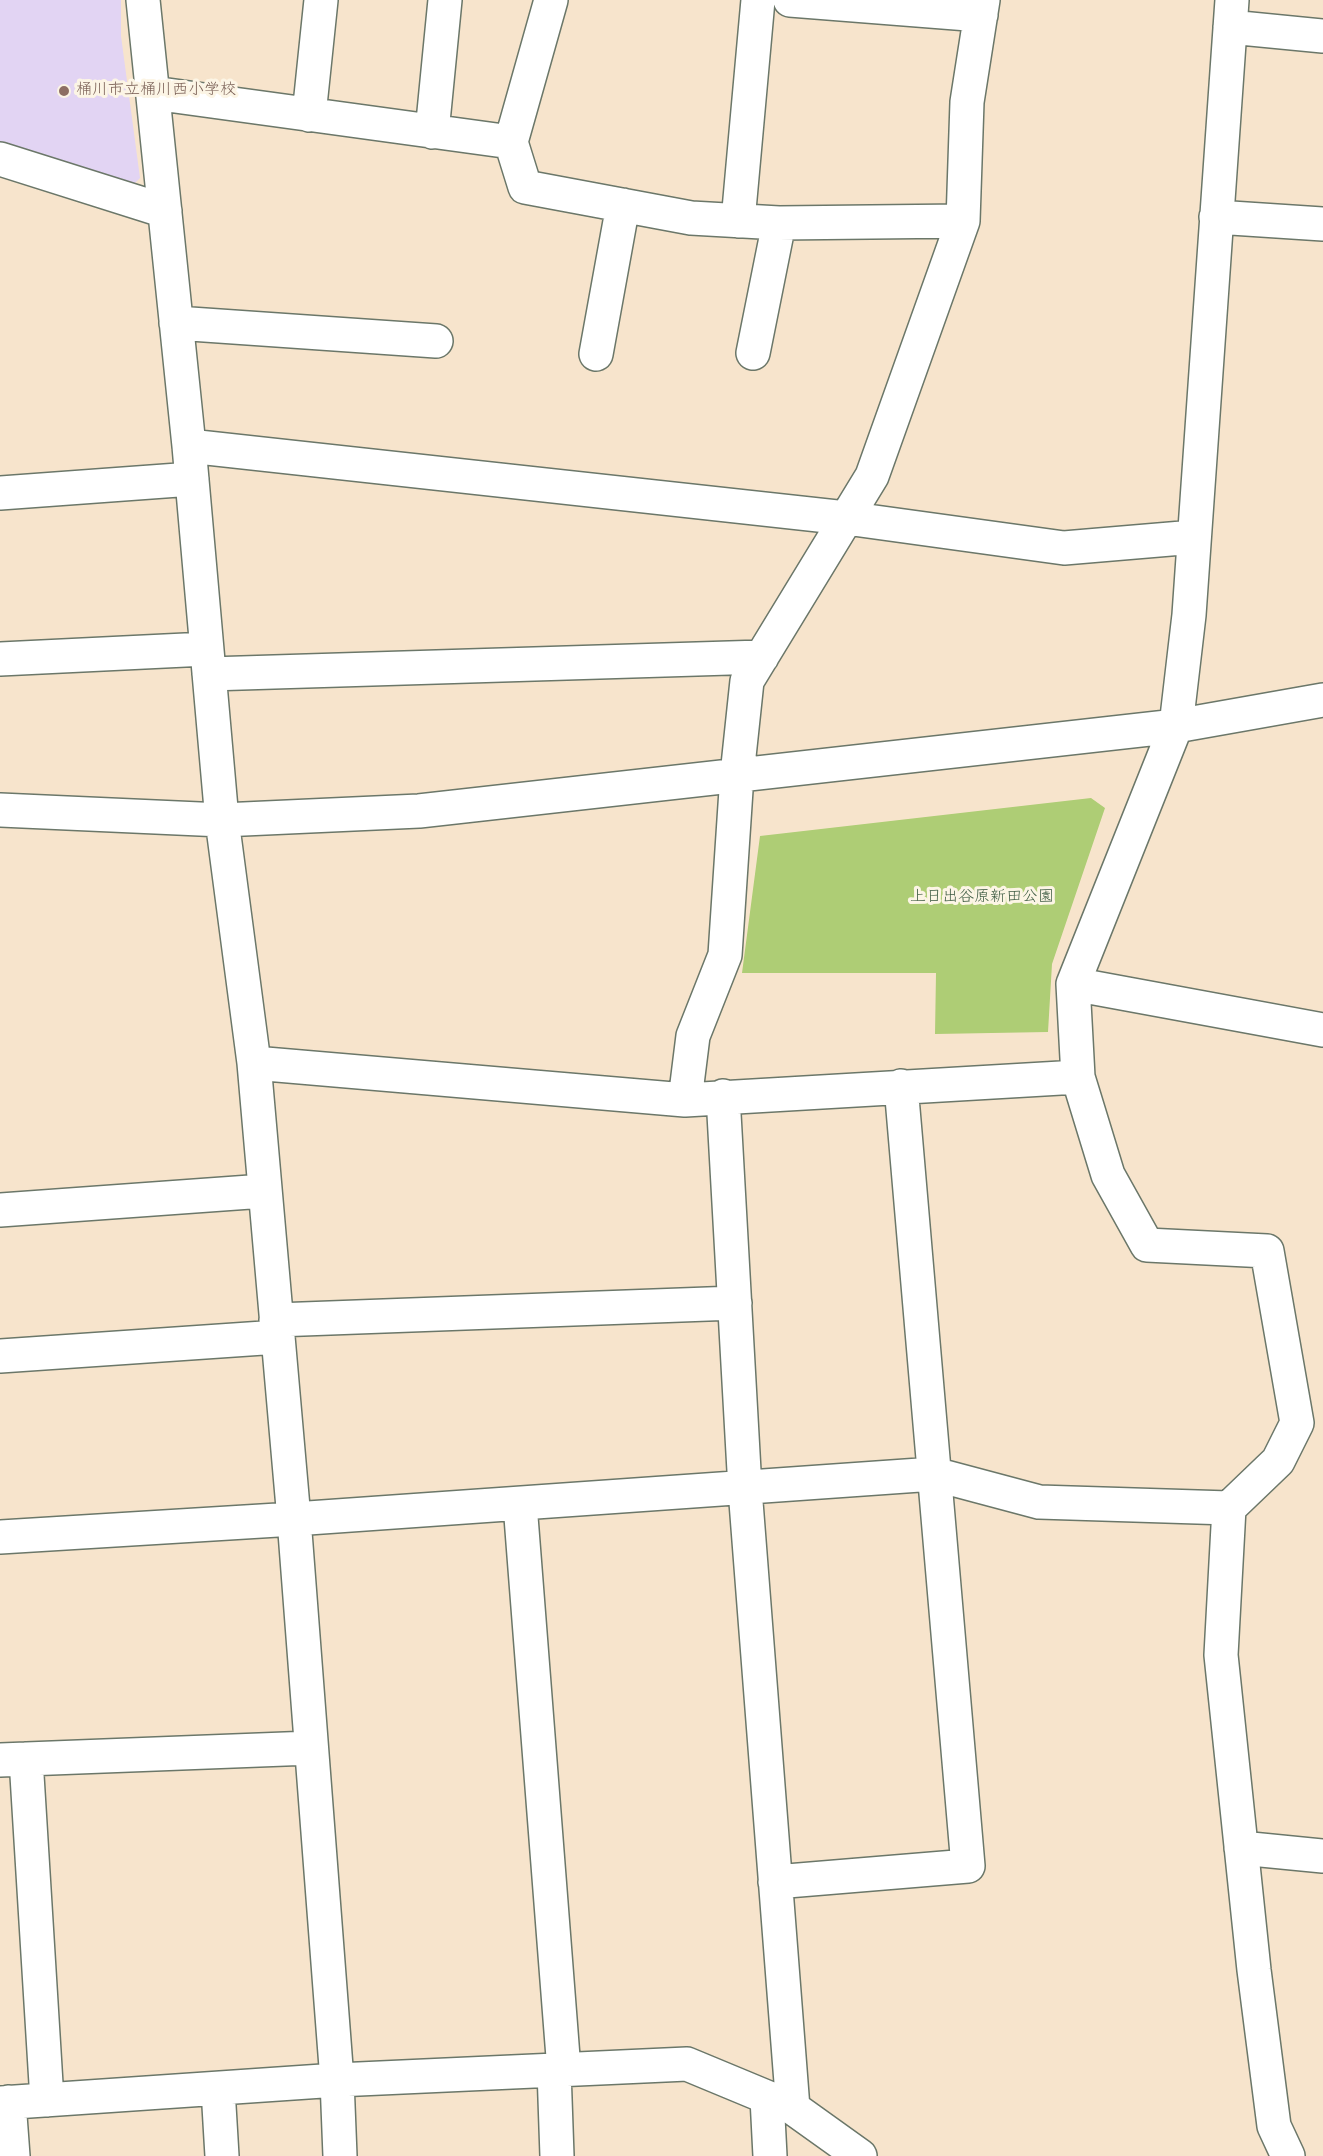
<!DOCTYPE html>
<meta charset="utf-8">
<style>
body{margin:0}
canvas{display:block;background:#f7e4cc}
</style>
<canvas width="1323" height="2156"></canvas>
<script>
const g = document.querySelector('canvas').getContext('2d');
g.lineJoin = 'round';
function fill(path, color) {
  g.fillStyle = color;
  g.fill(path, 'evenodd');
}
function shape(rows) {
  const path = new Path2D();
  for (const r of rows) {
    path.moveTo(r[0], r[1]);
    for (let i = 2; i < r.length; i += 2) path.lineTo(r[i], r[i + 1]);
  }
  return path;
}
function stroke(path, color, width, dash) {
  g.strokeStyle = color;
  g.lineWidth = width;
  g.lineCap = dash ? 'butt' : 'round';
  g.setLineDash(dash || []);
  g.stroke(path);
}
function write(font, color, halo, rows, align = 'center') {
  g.font = font + ' "Architects Daughter","Klee One",sans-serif';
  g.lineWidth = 6;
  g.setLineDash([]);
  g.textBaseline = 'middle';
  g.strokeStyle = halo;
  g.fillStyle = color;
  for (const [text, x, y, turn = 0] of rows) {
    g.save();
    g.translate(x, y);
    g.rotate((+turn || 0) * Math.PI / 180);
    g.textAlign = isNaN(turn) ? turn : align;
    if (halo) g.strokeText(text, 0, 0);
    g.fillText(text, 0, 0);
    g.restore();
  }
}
fill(shape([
 [0,0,121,0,121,36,140,178,129,189,0,146]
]), '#e2d4f3');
fill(shape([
 [1091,798,1105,808,1052,964,1048,1032,935,1034,936,973,742,973,760,836]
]), '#aecd75');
const minor = shape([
 [143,0,189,446,222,820,254,1063,294,1519,337,2080,340,2156],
 [790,0,981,15],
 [1230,27,1323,36],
 [153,93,511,142,525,187,691,218,779,223,963,221],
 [309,115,321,0],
 [432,132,445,0],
 [511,142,551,0],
 [0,159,165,211],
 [1216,217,1323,224],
 [738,221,758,0],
 [176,323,436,341],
 [753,353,779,223],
 [596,354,623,205],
 [189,446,846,518,1064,548,1194,537],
 [0,493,192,479],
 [0,659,206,649],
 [209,674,762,657],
 [0,810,222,820,419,811,1176,726,1323,700],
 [1073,984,1323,1030],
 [254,1063,685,1100,1078,1077],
 [723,1096,745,1489,793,2108],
 [685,1100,693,1036,725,955,737,775,747,681,872,476,963,221,967,102,983,0],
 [0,1210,264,1191],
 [276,1320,735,1303],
 [0,1356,278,1337],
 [520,1504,564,2070],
 [1229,1508,1278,1461,1297,1423,1267,1251,1147,1245,1108,1175,1078,1077,1073,984,1176,726,1189,615,1232,0],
 [0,1537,294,1519,934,1474,1039,1502,1229,1508,1221,1655,1254,1970,1274,2126,1288,2156],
 [26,1759,47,2100],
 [0,1760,311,1748],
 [1241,1848,1323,1856],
 [775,1882,968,1866,901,1086],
 [554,2070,557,2156],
 [218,2089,222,2156],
 [767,2098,770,2156],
 [9,2102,13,2156],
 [0,2103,337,2080,687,2064,793,2108,860,2156]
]);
stroke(minor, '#6b7769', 36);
stroke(minor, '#fff', 33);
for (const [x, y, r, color] of [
 [64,91,6,"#8d6e63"]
]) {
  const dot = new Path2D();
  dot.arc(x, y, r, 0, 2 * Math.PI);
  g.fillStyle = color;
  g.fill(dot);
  stroke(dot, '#fcf5e5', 2);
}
write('16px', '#785e54', '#fcf5e5', [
 ["桶川市立桶川西小学校",76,91]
], 'left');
write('16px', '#3c5a41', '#fcf5e5', [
 ["上日出谷原新田公園",982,898]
]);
</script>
